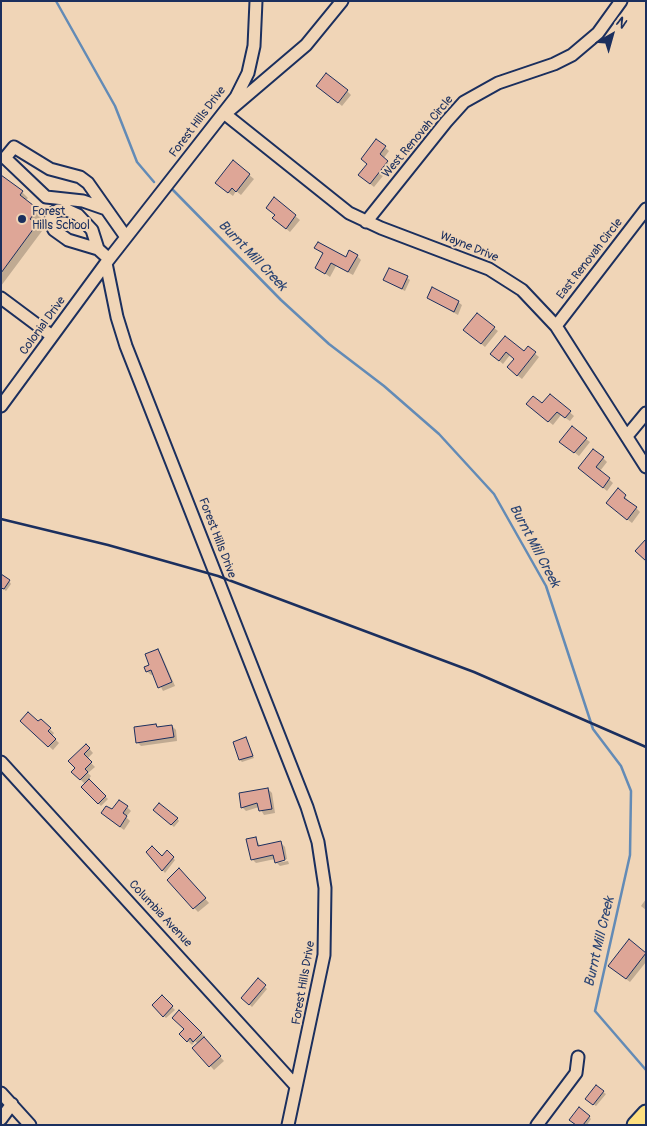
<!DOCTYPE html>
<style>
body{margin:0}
#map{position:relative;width:647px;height:1126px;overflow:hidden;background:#f0d5b7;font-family:Pangolin,sans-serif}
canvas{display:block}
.frame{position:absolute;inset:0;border:2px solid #1b2f5e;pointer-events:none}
.north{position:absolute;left:587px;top:10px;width:50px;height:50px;-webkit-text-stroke:4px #f0d5b7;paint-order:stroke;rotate:38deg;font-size:14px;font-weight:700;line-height:20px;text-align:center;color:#1b2f5e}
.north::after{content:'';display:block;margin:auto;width:18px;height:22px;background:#1b2f5e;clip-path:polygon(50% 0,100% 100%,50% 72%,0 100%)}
</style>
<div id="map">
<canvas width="647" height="1126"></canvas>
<div class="frame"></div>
<div class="north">N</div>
</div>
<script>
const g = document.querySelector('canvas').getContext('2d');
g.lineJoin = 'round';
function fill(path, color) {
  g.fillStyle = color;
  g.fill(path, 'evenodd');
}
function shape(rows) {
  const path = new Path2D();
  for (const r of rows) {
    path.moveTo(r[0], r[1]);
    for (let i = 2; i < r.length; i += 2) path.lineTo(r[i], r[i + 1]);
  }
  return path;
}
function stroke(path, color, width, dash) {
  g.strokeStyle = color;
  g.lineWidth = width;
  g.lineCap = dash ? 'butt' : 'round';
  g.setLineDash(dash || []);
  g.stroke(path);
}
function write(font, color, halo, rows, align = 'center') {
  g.font = font + ' Pangolin,sans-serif';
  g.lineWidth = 4;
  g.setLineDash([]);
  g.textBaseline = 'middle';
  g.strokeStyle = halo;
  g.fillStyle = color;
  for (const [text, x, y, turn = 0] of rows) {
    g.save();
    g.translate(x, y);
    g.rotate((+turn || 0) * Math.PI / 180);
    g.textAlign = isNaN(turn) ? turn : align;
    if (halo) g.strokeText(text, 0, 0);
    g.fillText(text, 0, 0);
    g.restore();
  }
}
fill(shape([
 [322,89,347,91,351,95,342,106],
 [377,141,389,151,383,159,391,166,374,187,364,179],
 [233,162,254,179,241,195,236,191,233,196,221,187],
 [1,177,22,192,28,198,25,201,43,215,35,225,42,231,1,286],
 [274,199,300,220,290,232,278,222],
 [316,248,346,259,357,256,361,260,353,275,336,266,330,277,316,267,324,254],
 [407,278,410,280,405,291,384,280],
 [428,298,458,302,462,305,458,315],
 [494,328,498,331,485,347,469,334],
 [505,338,524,353,528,348,539,357,522,379,512,371,515,359,510,355,503,364,496,358],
 [550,395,574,416,570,421,561,415,553,425,532,408,543,405],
 [586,439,590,442,579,456,565,445],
 [603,458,607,462,600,471,613,483,607,491,584,472],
 [618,490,640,512,632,523,612,507],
 [9,581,11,584,6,591,1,587],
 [157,650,161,654,175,686,163,691,154,674,151,675,147,671],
 [22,721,38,723,41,721,54,733,52,736,59,743,53,750],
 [156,725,158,728,172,726,176,730,177,741,141,746,137,742],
 [246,739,254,758,242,762,240,760],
 [86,745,93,753,87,759,95,767,88,773,91,776,88,780,108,799,101,806,82,787,85,784,73,772,77,768],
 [268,789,272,793,275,813,264,815,259,807,246,811,242,807],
 [127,807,131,811,126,817,130,821,124,830,106,817,112,811],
 [157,813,177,818,179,821,174,827],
 [255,838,261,847,281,843,285,847,287,859,277,861,277,863,275,859,256,863,252,859],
 [148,852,162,857,167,852,175,860,165,873],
 [288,861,289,864,280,866,277,863],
 [183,874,209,903,198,912,168,880],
 [646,899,646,910,641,906],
 [629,941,646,954,646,962,630,982,614,970],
 [258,980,267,989,252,1007,243,998],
 [162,997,175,1010,166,1018,153,1005],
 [179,1012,205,1037,204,1039,224,1061,214,1070,194,1048,198,1044,195,1041,192,1045,181,1034,186,1029],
 [603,1092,606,1094,596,1106,589,1101],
 [589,1117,591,1119,587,1125,577,1125]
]), '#0003');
stroke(shape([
 [56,1,115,106,137,162,154,182],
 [173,190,281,300,329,344,384,386,439,434,494,494,546,586,593,729,621,766,631,791,630,855,595,1011,646,1070]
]), '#638bb6', 2.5);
const building = shape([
 [326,73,348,90,338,103,316,86,326,73],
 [376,139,386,146,380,154,388,161,370,184,358,175,367,164,361,159,376,139],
 [233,160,250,174,236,192,232,188,228,193,215,183,233,160],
 [1,175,23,191,20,195,38,209,30,219,37,224,1,273,1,175],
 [274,197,296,215,286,229,272,218,275,215,266,208,274,197],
 [318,242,346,257,349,250,358,255,348,272,331,263,325,274,315,268,323,253,314,248,318,242],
 [389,268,408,276,402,289,383,280,389,268],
 [432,287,459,301,454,312,427,298,432,287],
 [477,313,495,327,481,344,463,330,477,313],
 [505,336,524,351,528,346,536,352,517,376,507,367,514,359,506,352,499,361,490,354,505,336],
 [550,394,571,411,565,418,557,412,548,422,526,404,533,396,542,403,550,394],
 [572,426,587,438,574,453,559,442,572,426],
 [593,449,604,457,596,467,610,478,603,488,578,468,593,449],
 [618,488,626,495,624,498,637,507,627,520,606,503,618,488],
 [646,539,646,561,635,551,646,539],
 [1,574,10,580,4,589,1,588,1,574],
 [158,649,172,682,158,688,151,670,146,672,144,667,149,665,145,654,158,649],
 [28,712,38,721,41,719,51,728,48,731,56,739,48,747,20,721,28,712],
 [156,724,157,727,172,725,174,737,136,743,134,727,156,724],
 [246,737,253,756,239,760,233,742,246,737],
 [86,744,90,748,84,754,92,762,85,769,88,772,80,780,71,772,75,768,68,761,86,744],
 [89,779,106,796,98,804,81,787,89,779],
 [268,788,272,809,259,811,257,803,241,808,239,793,268,788],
 [119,800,128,806,123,813,127,816,120,827,101,813,106,806,112,809,119,800],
 [159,803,178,818,171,825,153,810,159,803],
 [256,837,258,846,281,841,285,860,275,863,273,855,251,860,246,839,256,837],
 [152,846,162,856,167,850,174,857,162,871,146,852,152,846],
 [179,868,206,898,193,909,167,880,179,868],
 [629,939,646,953,626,979,608,966,629,939],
 [258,978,266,985,249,1005,241,998,258,978],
 [162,995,173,1006,163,1017,152,1005,162,995],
 [179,1010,202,1033,193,1042,190,1038,187,1042,179,1034,184,1029,172,1018,179,1010],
 [204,1037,221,1056,209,1067,192,1048,204,1037],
 [596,1085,604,1091,593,1105,585,1099,596,1085],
 [579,1107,590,1116,583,1125,576,1125,569,1120,579,1107]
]);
fill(building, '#dea697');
stroke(building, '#1b2f5e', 1);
const minor = shape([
 [256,1,254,46,248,73,236,97,106,263,117,317,126,346,307,807,318,842,325,888,324,955,288,1125],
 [342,1,306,45,225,114,349,213,381,228,489,269,522,290,556,326,646,467],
 [106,209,83,201,46,197,5,158,14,147,50,169,80,177,88,183,126,237],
 [366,222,446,122,464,102,498,83,554,64,572,55,598,33,621,1],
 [98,249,68,240,54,230,50,222,52,214,58,210,67,210,78,215,92,230,98,249,109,259],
 [1,298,52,336],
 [556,326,646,209],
 [1,406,106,263],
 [627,436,646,413],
 [1,762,296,1086],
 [1,1093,30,1125],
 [1,1119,12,1104],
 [537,1125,576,1073,578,1057]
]);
const major = shape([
 [635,1125,646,1113]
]);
stroke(minor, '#1b2f5e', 15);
stroke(major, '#1b2f5e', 19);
stroke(minor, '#f0d5b7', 11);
stroke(major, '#fddf80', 15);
stroke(shape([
 [1,519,108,545,218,576,474,672,646,747]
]), '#1b2f5e', 2.5);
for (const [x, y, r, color] of [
 [22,219,5,"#1b2f5e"]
]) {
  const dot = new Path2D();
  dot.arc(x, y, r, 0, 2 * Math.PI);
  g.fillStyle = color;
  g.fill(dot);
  stroke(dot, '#f0d5b7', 2);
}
write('12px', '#1b2f5e', '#f0d5b7', [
 ["Forest Hills Drive",198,122,-53],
 ["West Renovah Circle",418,137,-50],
 ["Wayne Drive",469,247,22],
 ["East Renovah Circle",590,259,-52],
 ["Colonial Drive",43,326,-54],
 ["Forest Hills Drive",217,538,69],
 ["Columbia Avenue",160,914,47],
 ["Forest Hills Drive",304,983,-80]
]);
write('12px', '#1b2f5e', '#f0d5b7', [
 ["Forest",32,212],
 ["Hills School",32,226]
], 'left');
write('italic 14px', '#2d4674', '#f0d5b7', [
 ["Burnt Mill Creek",252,256,46],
 ["Burnt Mill Creek",534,546,62],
 ["Burnt Mill Creek",600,942,-77]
]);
</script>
